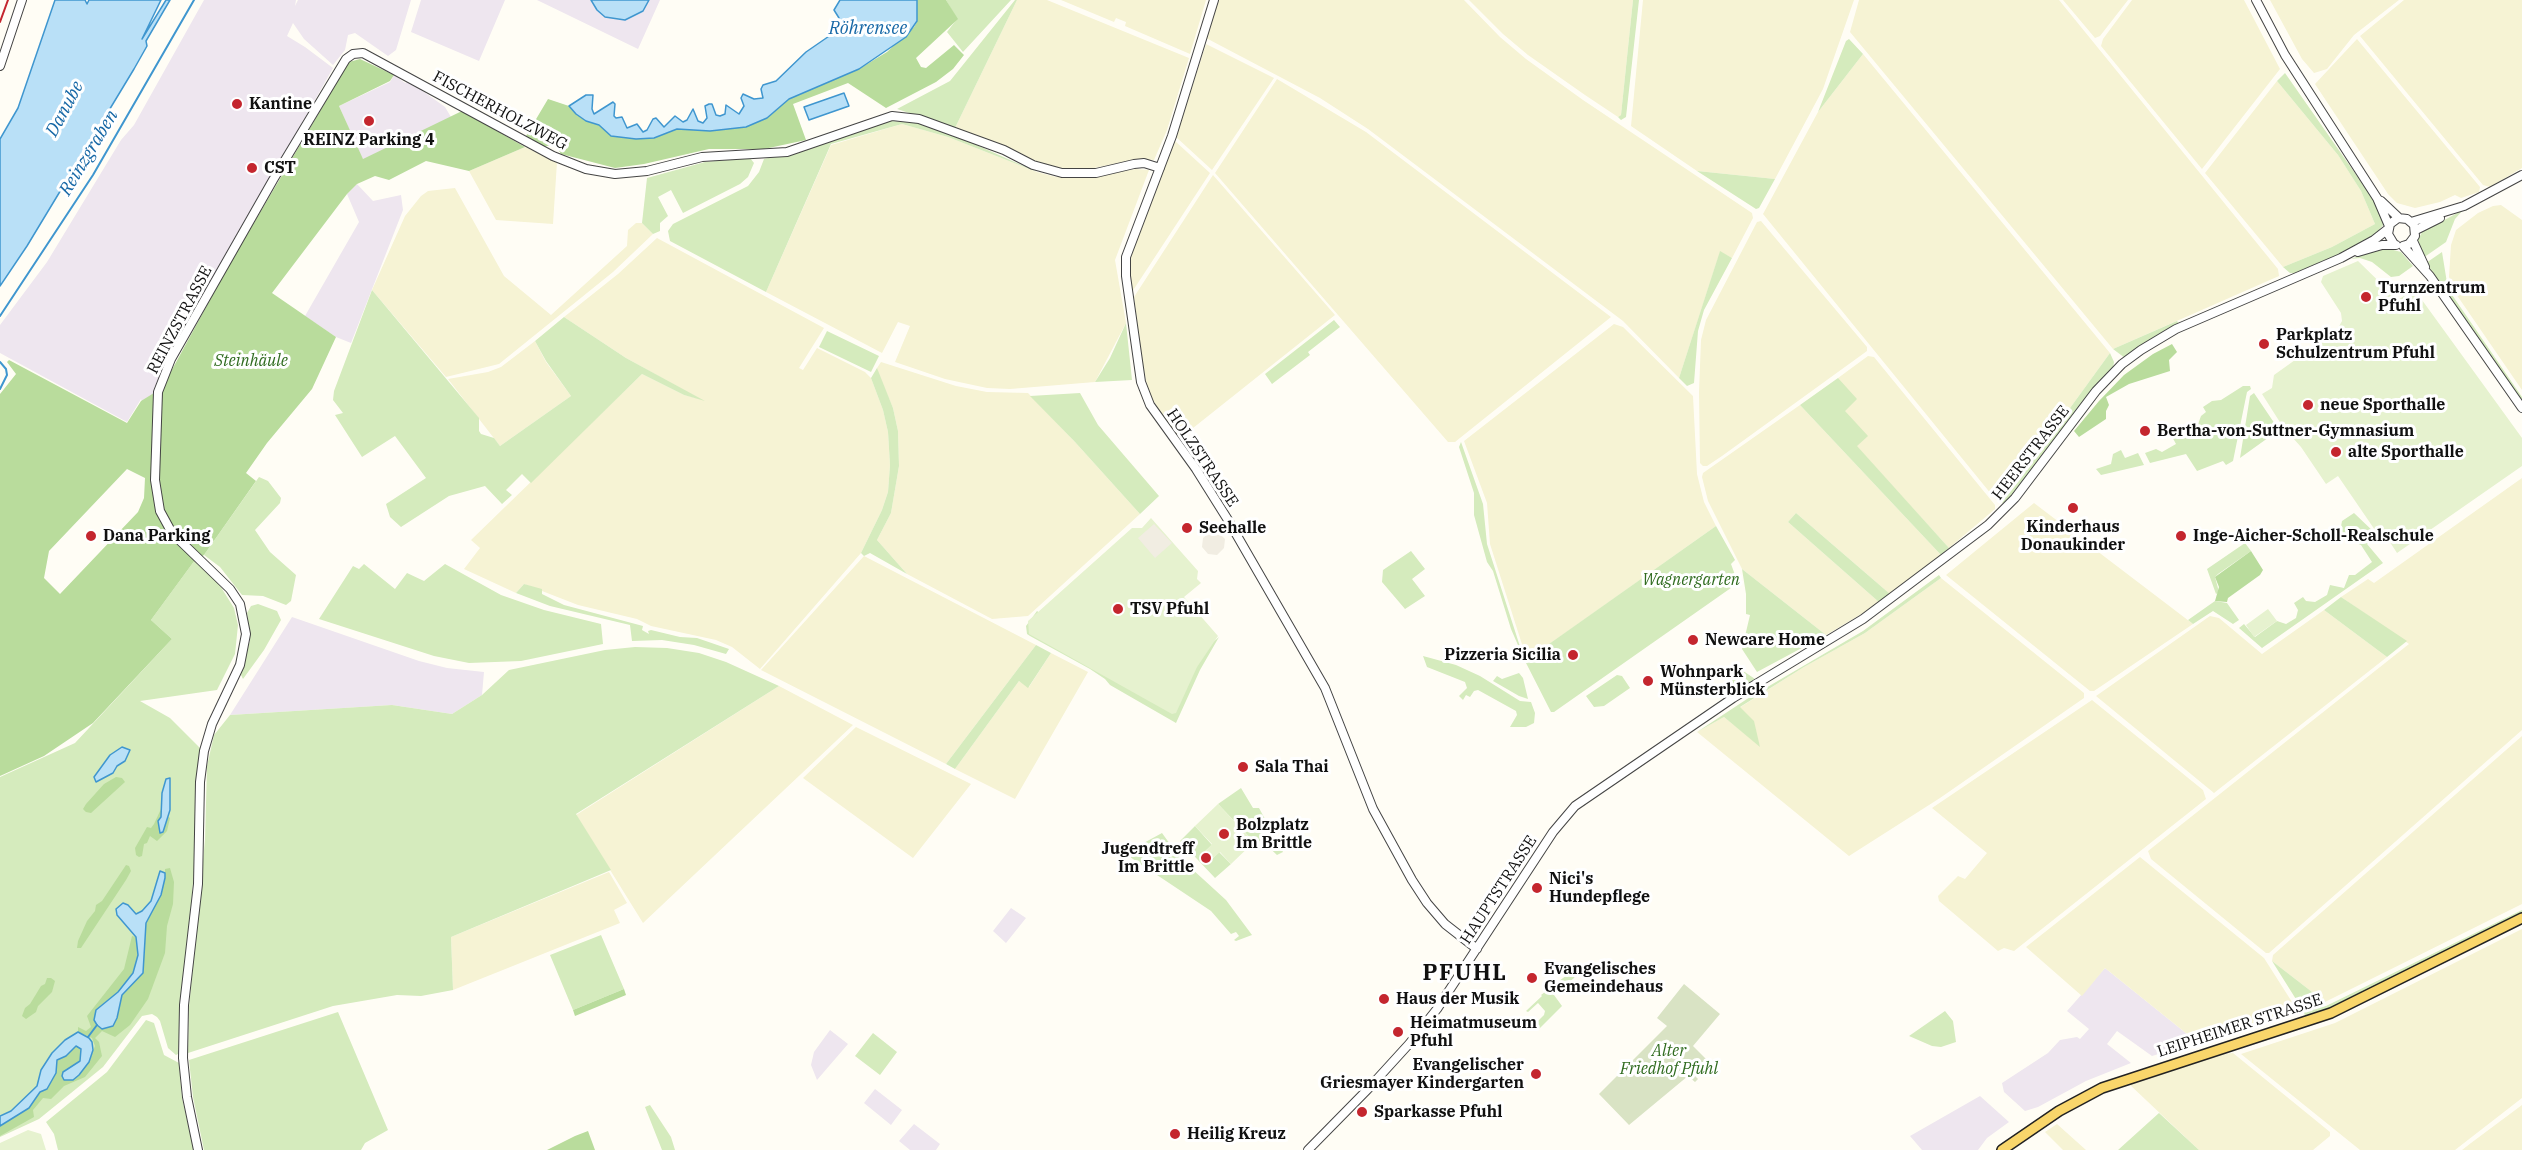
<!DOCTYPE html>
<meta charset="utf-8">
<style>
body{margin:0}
canvas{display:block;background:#fffdf5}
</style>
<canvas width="2522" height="1150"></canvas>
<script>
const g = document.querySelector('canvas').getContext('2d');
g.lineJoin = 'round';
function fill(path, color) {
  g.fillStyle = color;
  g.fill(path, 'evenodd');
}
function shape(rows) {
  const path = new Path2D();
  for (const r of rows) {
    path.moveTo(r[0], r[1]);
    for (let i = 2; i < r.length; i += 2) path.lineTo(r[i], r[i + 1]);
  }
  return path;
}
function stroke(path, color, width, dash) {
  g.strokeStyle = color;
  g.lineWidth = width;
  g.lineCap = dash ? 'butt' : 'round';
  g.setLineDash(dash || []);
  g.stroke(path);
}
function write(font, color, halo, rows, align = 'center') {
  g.font = font + ' "IBM Plex Serif",serif';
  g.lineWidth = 6;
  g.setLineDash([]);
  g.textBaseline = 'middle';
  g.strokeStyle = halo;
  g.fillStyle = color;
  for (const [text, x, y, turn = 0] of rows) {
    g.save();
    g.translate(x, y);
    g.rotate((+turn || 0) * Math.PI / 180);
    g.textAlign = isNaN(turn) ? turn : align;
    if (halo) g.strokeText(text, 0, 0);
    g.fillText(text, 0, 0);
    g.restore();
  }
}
fill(shape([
 [204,0,296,0,295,6,298,0,411,0,396,50,388,56,355,33,348,35,345,50,333,65,304,39,293,23,287,36,305,47,333,68,162,371,153,396,150,424,141,399,127,422,0,353,0,325,47,262,121,140,134,125],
 [421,0,505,0,479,61,411,32],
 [537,0,660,0,638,49],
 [394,75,405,83,409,81,445,107,451,117,363,160,339,106,390,82],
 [357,184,373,201,401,195,403,210,351,343,336,337,305,316,359,222,347,194],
 [292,617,419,661,447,668,484,672,482,695,452,714,392,705,230,715],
 [1011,908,1026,918,1006,943,993,931],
 [2105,968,2197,1042,2152,1056,2117,1031,2107,1044,2131,1063,2086,1081,2038,1107,2025,1111,2004,1092,2002,1083,2048,1053,2060,1040,2077,1037,2080,1039,2089,1029,2067,1011],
 [830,1030,848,1044,817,1080,811,1065,814,1052],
 [875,1089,902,1110,891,1125,864,1103],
 [1980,1096,2009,1122,1987,1138,1978,1150,1922,1150,1910,1136],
 [914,1124,940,1144,936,1150,910,1150,899,1141]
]), '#eee6ef');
fill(shape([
 [1017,0,1047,0,1189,58,1167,130,1154,160,1137,159,1089,169,1063,170,1034,162,955,128],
 [1061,0,1206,0,1190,54,1125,26,1126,22,1116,18,1114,22],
 [1218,0,1464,0,1500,37,1526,59,1583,100,1752,213,1753,218,1732,258,1720,252,1679,378,1623,321,1368,129,1320,98,1206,38],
 [1469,0,1633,0,1621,115,1618,117,1585,95,1528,55,1503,34],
 [1643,0,1854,0,1823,89,1775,179,1697,171,1631,126],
 [1859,0,2059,0,2278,269,2279,276,2113,349,1850,32],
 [2063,0,2128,0,2100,36,2095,38],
 [2132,0,2244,0,2280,69,2202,169,2101,46,2103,39],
 [2270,0,2399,0,2354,35,2327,69,2314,73,2302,59],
 [2404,0,2522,0,2522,168,2490,187,2483,185,2360,36],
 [2357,39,2480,187,2479,192,2461,198,2455,195,2440,202,2415,208,2397,203,2388,194,2315,84],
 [1206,44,1274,78,1212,170,1176,137],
 [1863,54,2110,353,2001,503,1996,500,1763,214,1818,112],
 [1277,79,1366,132,1611,317,1455,442,1448,442,1215,173],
 [2277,81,2338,155,2361,191,2375,224,2332,247,2283,267,2205,173],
 [902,124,948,137,1037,172,1056,177,1089,177,1136,169,1149,170,1115,260,1126,323,1095,382,1010,389,987,388,945,379,895,362,910,326,898,322,882,353,766,292,831,145],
 [1175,141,1210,173,1132,292,1129,273,1132,246],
 [525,147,557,162,553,224,496,220,469,171],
 [1213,175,1335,315,1178,440,1149,394,1142,361,1134,297],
 [455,188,504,276,551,315,627,246,628,230,636,223,642,223,653,234,613,272,499,364,446,377,372,290,405,216,421,196,428,191],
 [2501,205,2522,220,2522,390,2454,291,2449,277,2451,245,2456,230,2478,213,2493,206],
 [1761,221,1867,347,1867,351,1722,456,1707,466,1703,466,1700,463,1699,392,1701,340,1706,320,1757,222],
 [657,238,824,328,799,368,803,370,817,348,865,372,871,378,883,410,888,432,890,465,888,492,882,510,861,553,760,669,732,647,716,640,651,626,637,619,578,605,524,584,516,593,464,569,480,548,471,540,642,374,684,395,700,399,626,358,564,317,618,274],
 [1614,324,1623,327,1693,396,1697,474,1704,502,1716,526,1527,660,1490,544,1487,503,1464,441],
 [535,341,546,362,571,396,500,446,448,379,488,372,501,367],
 [1868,356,1874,357,1995,505,1995,509,1949,548,1856,446,1844,410,1838,378],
 [881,362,956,386,987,392,1028,393,1075,442,1140,514,1028,616,992,619,907,574,877,540,891,513,899,466,898,431,893,408,878,373,877,368],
 [1800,405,1941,555,1890,594,1796,513,1788,522,1880,603,1826,635,1742,569,1708,501,1702,477,1703,473],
 [2522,478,2522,730,2269,953,2266,953,2151,859,2148,851,2409,644,2341,597,2368,579,2374,583],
 [2034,503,2193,624,2094,691,2090,691,1946,575],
 [864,556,1036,645,946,764,761,670],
 [1941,578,2084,693,2084,698,1940,798,1849,856,1697,732,1724,717,1760,746,1739,708,1804,667,1865,633],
 [2324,610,2387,657,2214,793,2096,696,2210,616,2219,618,2262,654],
 [1051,653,1088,672,1015,799,955,769,1019,681,1029,687],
 [779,686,853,725,643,923,576,815],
 [2092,700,2203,790,2206,799,2014,951,2004,948,1998,951,1939,901,1938,896,1958,876,1965,879,1987,853,1932,808],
 [856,727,971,784,913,858,803,778],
 [2522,736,2522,904,2325,1002,2272,961,2273,955],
 [2140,857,2264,958,2292,1002,2284,1011,2286,1014,2279,1018,2197,1042,2105,968,2082,996,2026,947],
 [609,872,627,903,614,910,620,923,453,990,451,937],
 [2522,929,2522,1098,2455,1150,2360,1150,2241,1054,2335,1023],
 [2233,1053,2330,1132,2330,1136,2313,1150,2199,1150,2129,1084,2223,1054],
 [2522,1105,2522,1150,2462,1150,2471,1143],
 [2057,1124,2086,1150,2063,1150,2045,1132]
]), '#f6f3d4');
fill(shape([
 [946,0,1011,0,963,52,947,32,957,19],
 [1015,0,1017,0,955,128,897,109,950,81],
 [1633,0,1639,0,1626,117,1621,120,1618,117,1621,115],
 [1849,39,1863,54,1818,112,1846,41],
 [2285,73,2373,199,2384,224,2373,237,2360,245,2295,273,2290,273,2283,267,2332,247,2375,224,2361,191,2338,155,2277,81],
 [891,121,918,123,970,142,1037,172,948,137,902,124,831,144,766,292,670,241,668,231,673,224,748,186,759,172,764,159,808,149,880,123],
 [750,158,754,163,748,177,740,184,683,213,671,190,658,197,668,216,660,223,660,231,653,234,642,223,647,178,705,162],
 [1697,171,1775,179,1759,208,1756,209],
 [2463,210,2455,219,2446,242,2423,258,2418,240,2422,232],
 [2382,247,2401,252,2413,266,2399,276,2391,277,2372,262,2360,258,2351,259,2314,277,2351,259],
 [1720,251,1732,258,1704,310,1698,331,1694,383,1687,386,1679,378],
 [2442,252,2448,289,2522,397,2522,402,2426,263],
 [372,290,479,418,479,431,481,434,494,438,500,446,571,396,546,361,535,341,564,317,626,358,705,401,684,395,642,374,531,483,522,474,506,490,512,495,502,504,485,486,449,496,401,527,390,517,386,504,426,478,395,436,362,457,335,415,343,413,333,400,334,391],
 [1334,320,1340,327,1308,352,1310,355,1272,384,1265,374],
 [2177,321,2180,325,2125,358,2113,349],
 [1126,323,1132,380,1095,382,1110,358],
 [827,331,879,356,871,372,819,347],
 [2110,353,2114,362,2113,368,2071,416,2034,468,2006,502,2001,503],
 [877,368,893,408,898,431,899,466,891,513,877,540,907,574,870,553,864,556,861,553,882,510,888,492,890,465,888,432,883,410,871,378],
 [1838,378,1857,399,1845,411,1868,436,1857,446,1949,548,1941,555,1800,405],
 [2243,386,2250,386,2251,389,2247,392,2233,461,2226,465,2223,461,2197,471,2186,454,2150,463,2145,453,2156,449,2162,452,2176,444,2170,433,2184,424,2189,432,2197,427,2201,416,2206,412,2203,407,2212,401,2221,400],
 [1080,393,1098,425,1159,496,1140,514,1075,442,1030,396],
 [2254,393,2279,430,2240,458,2250,396],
 [1461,442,1483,504,1487,544,1524,659,1511,629,1493,571,1487,562,1474,515,1474,493,1459,447],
 [2121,450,2125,458,2138,453,2144,465,2101,475,2096,469,2111,464,2113,454],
 [259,477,268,481,281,498,280,503,255,530,270,552,296,575,291,601,286,605,263,596,242,595,220,567,204,555],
 [1796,513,1890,594,1880,603,1788,522],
 [2354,513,2375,533,2367,544,2383,563,2262,648,2239,628,2244,624,2255,637,2277,621,2286,624,2296,618,2298,610,2294,603,2303,597,2306,601,2315,602,2327,595,2330,585,2344,588,2349,575,2355,575,2372,562,2361,545,2343,538,2340,532,2342,521],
 [1716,526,1735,560,1731,564,1738,583,1554,712,1551,712,1525,661],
 [2245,543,2251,551,2218,574,2215,577,2219,592,2216,594,2207,569],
 [1411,551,1425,569,1412,579,1425,596,1405,609,1382,582,1383,570],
 [195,560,214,576,234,608,238,625,235,654,217,690,140,701,170,718,200,748,195,860,178,1054,176,1055,168,1048,160,1021,157,1017,152,1014,142,1016,103,1067,39,1119,0,1137,0,777,75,743,172,639,151,620],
 [364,564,395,589,407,573,424,581,445,564,501,595,544,610,601,624,603,644,521,661,469,663,434,656,319,619,353,566,359,569],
 [1742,569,1826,635,1757,672,1742,649,1750,615,1746,614,1746,594],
 [1939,575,1941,578,1865,633,1804,667,1740,707,1754,721,1760,747,1724,717,1697,732,1747,699,1863,631],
 [524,584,542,589,542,594,564,605,643,626,642,630,649,634,648,631,651,630,680,637,697,638,729,649,726,654,694,645,662,640,632,641,630,625,550,606,516,593],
 [2341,597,2407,641,2387,657,2324,610],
 [2215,601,2227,603,2239,620,2233,624,2213,611,2193,624,2188,620],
 [258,604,277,611,281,620,264,650,243,679,240,673,250,641,247,613,251,606],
 [1037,611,1150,697,1219,637,1200,670,1176,723,1110,685,1105,679,1090,669,1030,636,1027,634,1026,626],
 [1036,645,1051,653,1028,688,1019,681,955,769,946,764],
 [635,647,667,648,699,653,726,662,779,686,576,814,611,870,451,937,453,990,421,996,397,995,333,1006,188,1053,189,1007,205,840,207,766,214,735,230,715,392,705,452,714,482,695,509,670,605,650],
 [1423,656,1456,665,1480,676,1520,701,1531,702,1535,713,1534,723,1526,727,1510,727,1517,715,1516,711,1478,690,1474,691,1470,697,1466,695,1463,700,1459,696,1467,688,1465,682,1427,667],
 [1736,666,1755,679,1733,693,1728,694],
 [1519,673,1523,678,1528,699,1519,696,1493,681,1497,676,1502,679],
 [1617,675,1622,676,1630,688,1604,706,1594,707,1586,696],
 [1241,788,1253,808,1259,808,1283,852,1277,855,1261,840,1256,844,1218,804],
 [1195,826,1212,845,1204,852,1206,855,1203,859,1206,861,1211,860,1219,852,1231,864,1215,878,1180,841],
 [1162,833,1180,858,1226,900,1252,935,1236,941,1234,940,1239,936,1236,932,1231,934,1211,911,1127,855,1129,851],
 [2522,910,2522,913,2357,996,2309,1017,2305,1016,2304,1012,2307,1008,2326,1006],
 [601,935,624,989,573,1010,550,955],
 [2272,961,2325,1002,2299,1004],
 [1576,968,1579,969,1574,978,1554,995,1562,1006,1539,1029,1536,1023,1544,1015,1545,1011,1538,1003,1528,1012,1526,1011,1542,996,1541,995],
 [1945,1011,1953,1021,1956,1042,1941,1047,1932,1046,1909,1036],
 [338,1012,388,1130,365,1143,361,1150,204,1150,193,1097,189,1060],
 [146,1020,154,1023,164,1055,179,1063,182,1098,194,1150,58,1150,54,1134,46,1122,107,1072],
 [873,1033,897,1052,880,1075,855,1056],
 [650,1105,671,1137,675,1150,662,1150,645,1107],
 [2159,1113,2199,1150,2118,1150]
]), '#d5ebbd');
fill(shape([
 [917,0,946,0,958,19,916,58,921,67,926,68,954,45,964,55,953,69,936,82,886,108,848,83,793,104,806,140,764,149,709,149,644,164,615,168,561,154,555,144,543,147,526,136,548,99,569,106,576,114,586,121,599,125,612,136,636,139,654,138,677,129,710,131,767,118,789,99,859,69,887,52,914,27,917,22],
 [360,59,394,75,390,81,339,106,363,159,462,111,525,147,469,171,426,161,389,180,375,176,357,184,347,194,272,293,336,337,312,389,267,443,246,473,256,481,204,555,195,560,151,620,172,639,93,723,44,756,0,776,0,394,16,374,7,362,9,360,127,423,141,401,162,388,229,265,349,62],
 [127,469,145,478,144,498,138,512,60,594,44,578,49,551],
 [2172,344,2177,352,2169,360,2170,371,2129,384,2106,397,2109,405,2106,411,2106,419,2079,437,2074,431,2099,401,2124,375,2153,354],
 [2251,551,2263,570,2260,575,2228,598,2227,602,2215,601,2219,587,2215,577],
 [116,777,122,778,125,782,91,813,86,812,83,809,86,804,104,784],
 [161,809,163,832,167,816,170,818,167,831,157,841,150,836,147,843,144,844,142,856,139,857,136,855,135,848,147,827,151,828,154,824],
 [126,865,129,866,131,871,126,880,81,948,77,948,78,941,87,921,95,911,96,905,102,901],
 [170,868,174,882,173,904,167,926,165,953,148,999,130,1025,115,1037,102,1031,95,1038,99,1042,102,1056,85,1077,64,1086,51,1099,43,1098,33,1110,34,1117,0,1136,0,1126,28,1108,40,1092,47,1089,56,1073,57,1060,66,1056,73,1048,76,1046,81,1049,80,1061,63,1072,64,1080,73,1080,89,1062,95,1046,92,1038,78,1032,78,1027,86,1031,91,1027,87,1016,124,969,132,936,136,937,138,955,133,973,118,992,100,1006,94,1020,102,1029,113,1026,122,995,143,973,146,923,165,878,165,869],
 [47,978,51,978,55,981,52,992,38,1006,36,1012,26,1019,22,1016,25,1008,30,1004,41,986,45,984],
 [624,989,626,995,575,1016,573,1010],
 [588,1131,595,1150,547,1150,575,1136]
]), '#b9dc9c');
fill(shape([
 [1684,984,1720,1014,1693,1046,1711,1064,1696,1077,1698,1079,1695,1082,1688,1076,1629,1125,1599,1094,1667,1026,1657,1018]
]), '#d9e3c4');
fill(shape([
 [2358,261,2398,300,2414,289,2522,438,2522,466,2397,553,2382,530,2377,533,2338,476,2326,484,2301,447,2283,427,2262,394,2272,388,2274,375,2337,330,2342,321,2341,313,2321,282,2323,276],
 [1151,518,1198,571,1197,579,1201,583,1184,597,1218,636,1197,667,1176,713,1172,714,1029,634,1028,621,1132,528,1142,528],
 [2268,609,2277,621,2254,637,2246,625],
 [1218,804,1254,842,1231,864,1220,852,1211,860,1204,853,1212,844,1195,826],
 [28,1130,41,1134,46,1150,0,1150,0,1143]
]), '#e6f2cf');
fill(shape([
 [1154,524,1172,543,1155,558,1138,538],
 [1210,532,1218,532,1225,539,1224,548,1217,555,1208,554,1202,547,1203,538]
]), '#f1ede2');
const water = shape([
 [55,0,85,0,87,4,89,0,161,0,142,39,166,0,170,0,146,41,147,46,134,69,27,246,0,286,0,139,18,108,55,0],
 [591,0,649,0,643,11,625,20,605,17,597,10,591,0],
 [840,0,917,0,917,21,906,37,859,69,789,99,767,118,746,127,710,131,677,129,654,138,636,139,611,136,599,125,586,121,576,114,569,106,586,95,593,95,592,109,594,114,613,102,615,104,614,116,616,118,622,117,627,128,637,124,643,132,647,130,653,119,656,118,664,127,675,116,683,122,687,120,693,109,698,121,703,123,707,118,705,106,709,104,712,104,716,115,720,116,725,114,726,105,739,114,744,106,741,98,743,94,754,99,763,98,761,89,763,85,776,81,806,52,835,32,839,18,834,10,840,0],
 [844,93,849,106,809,120,804,107,844,93],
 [122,747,130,750,125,761,117,766,113,773,96,782,94,777,110,755,122,747],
 [170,778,170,810,163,832,160,833,158,821,161,817,162,793,166,779,170,778],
 [160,871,165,873,165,878,161,895,146,923,143,973,122,995,117,1018,113,1026,102,1029,97,1025,94,1020,96,1010,118,992,133,973,138,955,136,937,117,915,116,909,123,903,128,905,136,914,142,911,151,901,160,871],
 [78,1032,89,1038,92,1042,93,1050,89,1062,79,1075,73,1080,64,1080,62,1076,63,1072,80,1061,81,1049,76,1046,66,1056,57,1060,56,1073,47,1089,40,1092,29,1108,0,1126,0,1116,11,1111,37,1086,41,1070,52,1053,65,1040,78,1032]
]);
fill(water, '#b9e0f7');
stroke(water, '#3f96cf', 1.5);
stroke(shape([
 [0,316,93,175,194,0],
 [0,362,6,369,7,375,0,389],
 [88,1037,97,1025]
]), '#3f96cf', 2);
const minor = shape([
 [1214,0,1172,136,1126,257,1126,276,1141,382,1150,405,1196,469,1228,520,1325,688,1373,809,1412,880,1427,903,1445,924,1477,949],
 [2256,0,2285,55,2377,198,2389,226],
 [0,66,22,0],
 [2381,201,2399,218],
 [2411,222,2464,206,2522,175],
 [2416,230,2440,218],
 [2413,241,2425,267],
 [2394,244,2388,234,2390,224,2398,218,2407,219,2414,225,2415,236,2409,244,2403,246],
 [2403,246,2430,276,2522,408],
 [2358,252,2382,245,2396,245],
 [198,1150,187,1097,183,1058,184,1005,198,884,200,782,204,751,212,724,240,665,246,634,240,604,230,589,172,533,160,511,155,480,158,392,171,359,273,180,346,59,353,54,363,53,553,156,586,169,615,174,647,171,702,157,787,152,892,116,919,119,1004,150,1033,165,1062,173,1096,173,1134,164,1144,163,1160,168],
 [1308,1150,1368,1089,1409,1044,1437,1009,1553,832,1575,806,1733,698,1863,619,1988,525,2015,498,2096,391,2122,364,2141,350,2176,329,2341,258,2374,240,2388,229]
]);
const major = shape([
 [2002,1150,2059,1111,2102,1088,2331,1013,2522,918]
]);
stroke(minor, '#444', 10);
stroke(major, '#222', 12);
stroke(minor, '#fff', 8);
stroke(major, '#f9d66b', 9);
stroke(shape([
 [0,22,8,0]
]), '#c4262e', 2);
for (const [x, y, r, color] of [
 [237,104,6,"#c4262e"],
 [369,121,6,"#c4262e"],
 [252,168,6,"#c4262e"],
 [2366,297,6,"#c4262e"],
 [2264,344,6,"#c4262e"],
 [2308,405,6,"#c4262e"],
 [2145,431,6,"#c4262e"],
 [2336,452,6,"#c4262e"],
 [2073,508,6,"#c4262e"],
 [1187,528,6,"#c4262e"],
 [91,536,6,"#c4262e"],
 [2181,536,6,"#c4262e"],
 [1118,609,6,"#c4262e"],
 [1693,640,6,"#c4262e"],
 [1573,655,6,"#c4262e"],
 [1648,681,6,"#c4262e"],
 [1243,767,6,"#c4262e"],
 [1224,834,6,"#c4262e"],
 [1206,858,6,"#c4262e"],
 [1537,888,6,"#c4262e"],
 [1532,978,6,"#c4262e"],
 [1384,999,6,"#c4262e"],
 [1398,1032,6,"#c4262e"],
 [1536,1074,6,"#c4262e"],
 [1362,1112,6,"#c4262e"],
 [1175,1134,6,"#c4262e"]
]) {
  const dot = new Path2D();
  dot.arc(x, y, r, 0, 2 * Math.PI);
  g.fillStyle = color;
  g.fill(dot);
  stroke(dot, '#fff', 2);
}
write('bold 16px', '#111', '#fff', [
 ["Kantine",249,104],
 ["REINZ Parking 4",369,140,"center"],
 ["CST",264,168],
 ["Turnzentrum",2378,288],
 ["Pfuhl",2378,306],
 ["Parkplatz",2276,335],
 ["Schulzentrum Pfuhl",2276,353],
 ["neue Sporthalle",2320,405],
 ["Bertha-von-Suttner-Gymnasium",2157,431],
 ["alte Sporthalle",2348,452],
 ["Kinderhaus",2073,527,"center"],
 ["Donaukinder",2073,545,"center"],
 ["Seehalle",1199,528],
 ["Dana Parking",103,536],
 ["Inge-Aicher-Scholl-Realschule",2193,536],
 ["TSV Pfuhl",1130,609],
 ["Newcare Home",1705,640],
 ["Pizzeria Sicilia",1561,655,"right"],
 ["Wohnpark",1660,672],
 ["Münsterblick",1660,690],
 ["Sala Thai",1255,767],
 ["Bolzplatz",1236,825],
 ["Im Brittle",1236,843],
 ["Jugendtreff",1194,849,"right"],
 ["Im Brittle",1194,867,"right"],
 ["Nici's",1549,879],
 ["Hundepflege",1549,897],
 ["Evangelisches",1544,969],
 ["Gemeindehaus",1544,987],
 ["Haus der Musik",1396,999],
 ["Heimatmuseum",1410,1023],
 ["Pfuhl",1410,1041],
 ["Evangelischer",1524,1065,"right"],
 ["Griesmayer Kindergarten",1524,1083,"right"],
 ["Sparkasse Pfuhl",1374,1112],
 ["Heilig Kreuz",1187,1134]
], 'left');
write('16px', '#111', '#fff', [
 ["FISCHERHOLZWEG",500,111,28],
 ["REINZSTRASSE",180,320,-62],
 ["HEERSTRASSE",2031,453,-52],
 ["HOLZSTRASSE",1202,458,56],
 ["HAUPTSTRASSE",1499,890,-57],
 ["LEIPHEIMER STRASSE",2240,1026,-18]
]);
write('italic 16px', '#2f6b1f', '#fff', [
 ["Steinhäule",251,361],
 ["Wagnergarten",1691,580],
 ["Alter",1669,1051],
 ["Friedhof Pfuhl",1669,1069]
]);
write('italic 18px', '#1768a6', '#fff', [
 ["Röhrensee",868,29],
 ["Danube",65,109,-62],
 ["Reinzgraben",89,153,-59]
]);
g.letterSpacing = '1.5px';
write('bold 22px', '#111', '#fff', [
 ["PFUHL",1465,974]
]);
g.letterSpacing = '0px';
</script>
